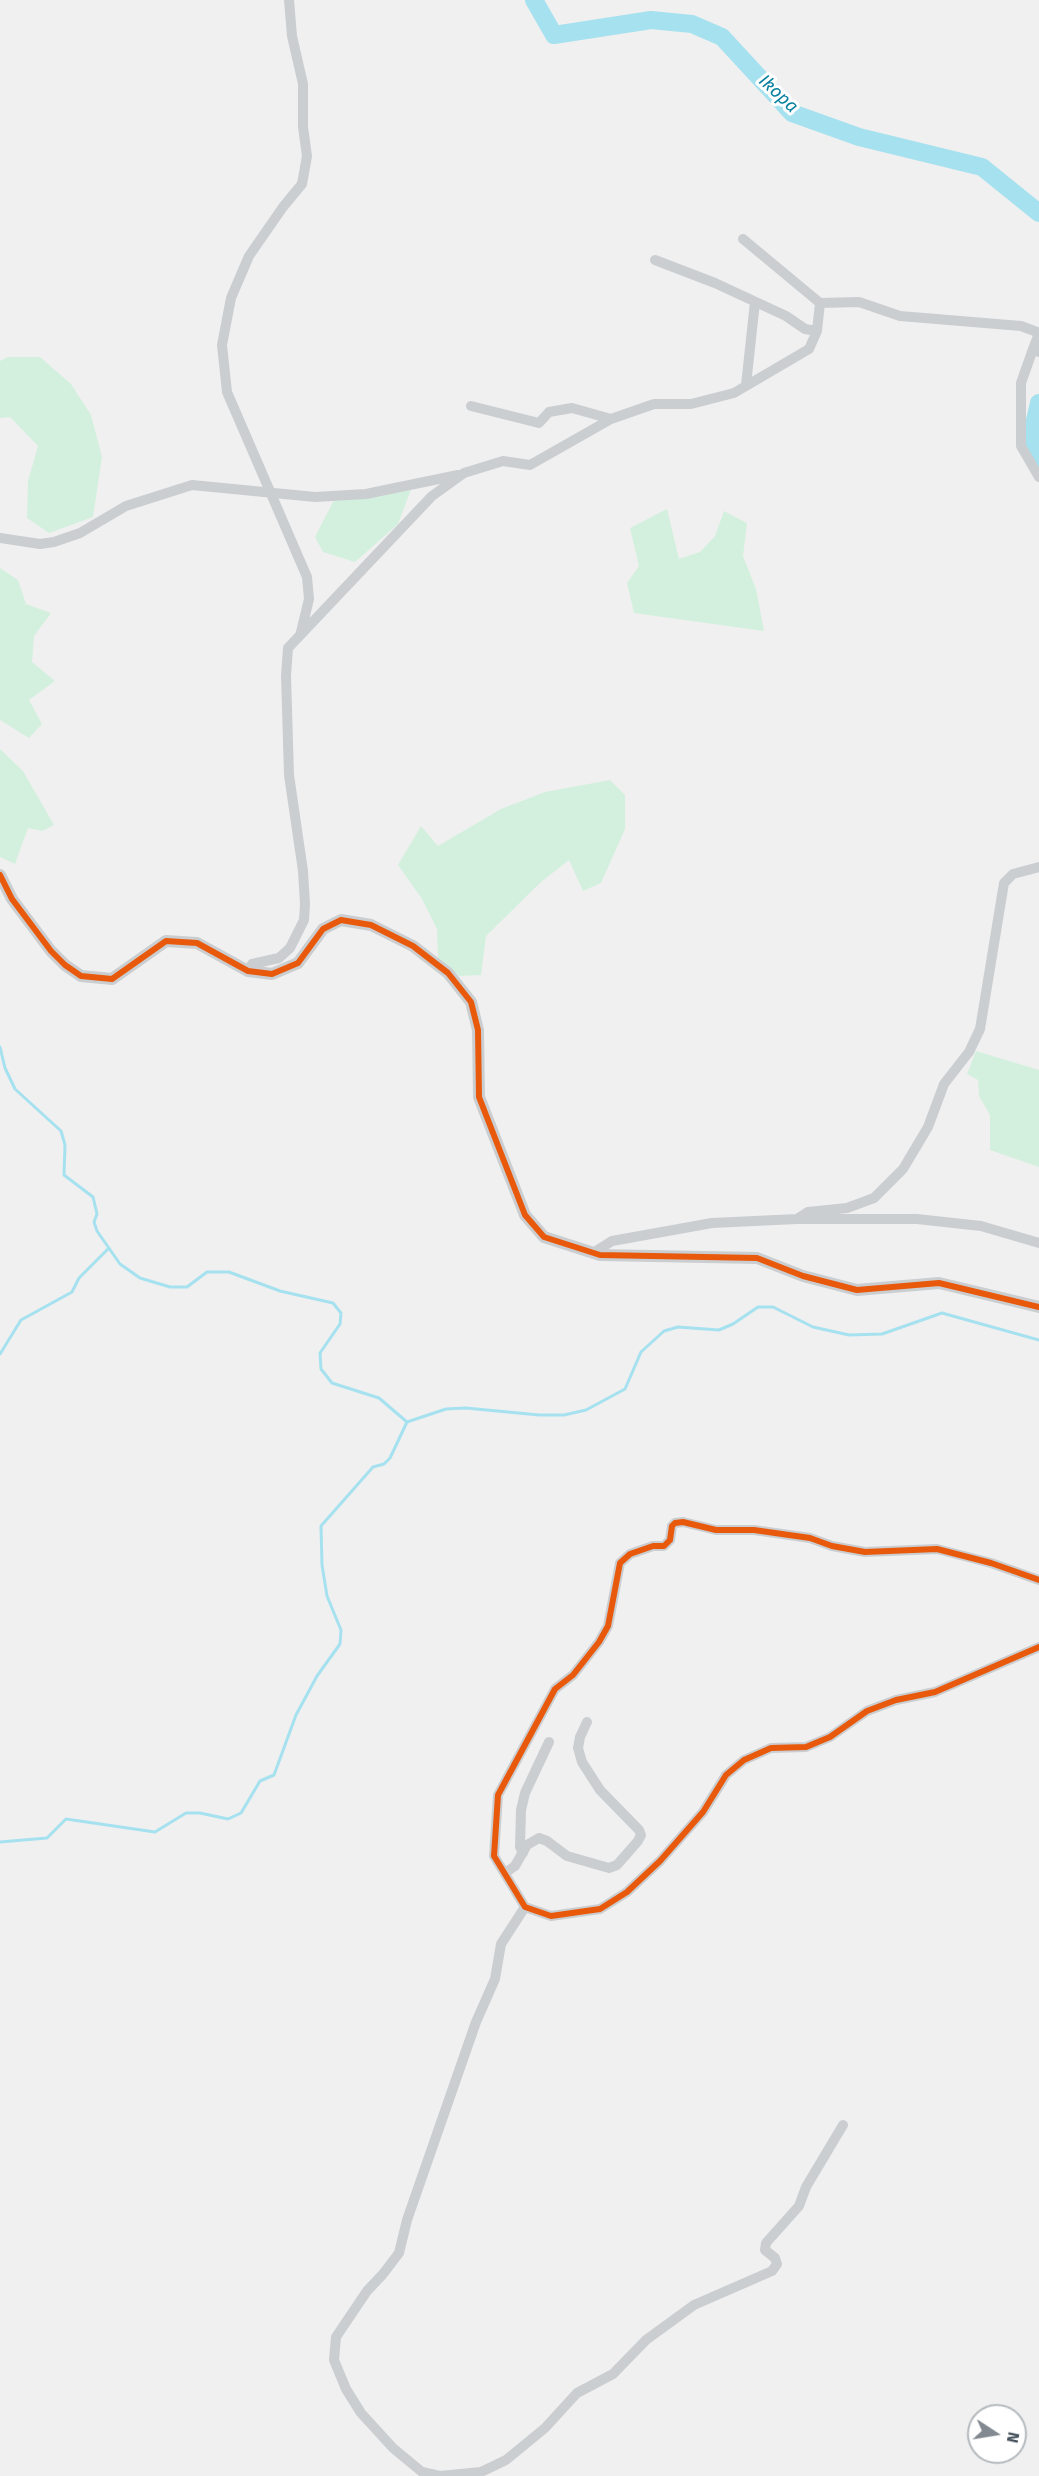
<!DOCTYPE html>
<style>
body{margin:0}
#map{position:relative;width:1039px;height:2476px;overflow:hidden;background:#f0f0f0;font-family:"Fira Sans",sans-serif}
canvas{display:block}
.north{position:absolute;left:967px;top:2404px;width:60px;height:60px;box-sizing:border-box;background:#fff;border:2px solid #b5babe;border-radius:50%;rotate:102deg;font-size:16px;font-weight:700;line-height:24px;text-align:center;color:#46525d}
.north::after{content:'';display:block;margin:auto;width:21px;height:27px;background:#828990;clip-path:polygon(50% 0,100% 100%,50% 72%,0 100%)}
</style>
<div id="map">
<canvas width="1039" height="2476"></canvas>
<div class="north">N</div>
</div>
<script>
const g = document.querySelector('canvas').getContext('2d');
g.lineJoin = 'round';
function fill(path, color) {
  g.fillStyle = color;
  g.fill(path, 'evenodd');
}
function shape(rows) {
  const path = new Path2D();
  for (const r of rows) {
    path.moveTo(r[0], r[1]);
    for (let i = 2; i < r.length; i += 2) path.lineTo(r[i], r[i + 1]);
  }
  return path;
}
function stroke(path, color, width, dash) {
  g.strokeStyle = color;
  g.lineWidth = width;
  g.lineCap = dash ? 'butt' : 'round';
  g.setLineDash(dash || []);
  g.stroke(path);
}
function write(font, color, halo, rows, align = 'center') {
  g.font = font + ' "Fira Sans",sans-serif';
  g.lineWidth = 6;
  g.setLineDash([]);
  g.textBaseline = 'middle';
  g.strokeStyle = halo;
  g.fillStyle = color;
  for (const [text, x, y, turn = 0] of rows) {
    g.save();
    g.translate(x, y);
    g.rotate((+turn || 0) * Math.PI / 180);
    g.textAlign = isNaN(turn) ? turn : align;
    if (halo) g.strokeText(text, 0, 0);
    g.fillText(text, 0, 0);
    g.restore();
  }
}
fill(shape([
 [8,357,40,357,71,384,91,415,102,457,93,517,49,533,27,518,28,481,38,446,10,417,0,418,0,361],
 [412,487,398,524,355,562,323,552,315,537,335,498],
 [667,509,679,559,700,552,715,536,724,511,747,523,743,556,756,589,764,631,634,613,627,583,639,566,630,528],
 [0,568,18,580,26,604,51,613,34,636,32,662,55,681,29,700,42,724,29,738,0,720],
 [0,749,23,771,54,825,42,831,28,828,15,864,0,857],
 [610,780,625,795,625,829,601,883,583,891,569,860,541,882,486,936,481,975,459,976,438,958,437,929,422,899,398,865,421,826,438,846,501,809,545,792],
 [976,1051,1039,1070,1039,1167,990,1150,990,1115,979,1096,978,1080,967,1074]
]), '#d3f0de');
stroke(shape([
 [0,1047,5,1068,15,1089,61,1131,65,1145,64,1175,93,1197,97,1214,94,1222,97,1231,120,1264,140,1278,170,1287,187,1287,207,1272,229,1272,280,1291,333,1303,341,1313,340,1324,320,1353,321,1369,332,1383,379,1398,407,1422],
 [0,1354,21,1320,72,1292,79,1278,109,1248],
 [0,1842,47,1838,66,1819,155,1832,186,1813,200,1813,228,1819,241,1813,260,1781,274,1775,296,1715,317,1676,340,1644,341,1630,327,1596,322,1565,321,1526,373,1467,384,1464,390,1458,407,1422,446,1409,466,1408,539,1415,564,1415,586,1410,625,1389,641,1352,664,1331,678,1327,719,1330,733,1324,758,1307,773,1307,813,1327,849,1335,882,1334,942,1313,1039,1340]
]), '#a6e1ef', 3);
stroke(shape([
 [534,0,554,35,651,20,692,24,722,37,792,113,859,137,982,167,1039,213],
 [1039,403,1030,442,1039,459]
]), '#a6e1ef', 18);
stroke(shape([
 [289,0,292,36,303,84,303,127,307,156,302,184,283,207,249,256,231,298,222,345,227,392,307,577,309,599,301,632],
 [743,239,820,303],
 [655,260,715,283,786,316,805,329,817,331],
 [1039,352,1033,349,1021,383,1021,446,1039,477],
 [746,385,755,302],
 [471,406,539,423,549,412,572,408,611,419],
 [0,538,40,544,54,542,80,533,126,506,192,485,315,497,366,494,458,475],
 [248,971,252,964,279,958,290,948,304,920,305,904,303,871,289,775,286,676,288,648,432,496,464,473,503,461,530,465,611,419,654,404,691,404,734,393,809,349,817,331,820,303,859,302,900,316,1021,326,1037,332,1038,336,1033,349],
 [797,1219,808,1212,847,1208,874,1198,903,1169,928,1127,944,1084,969,1052,980,1029,1004,883,1013,874,1039,867],
 [593,1253,612,1241,712,1223,797,1219,917,1219,981,1226,1039,1243],
 [1039,1580,991,1563,937,1549,865,1552,832,1546,810,1538,754,1530,716,1530,683,1522,675,1523,672,1526,670,1540,664,1546,653,1546,630,1554,620,1563,608,1626,599,1642,573,1675,555,1689,498,1795,494,1856,525,1907,551,1916,600,1909,627,1892,660,1861,703,1812,726,1775,744,1760,771,1748,806,1747,830,1737,867,1711,896,1700,935,1692,1039,1647],
 [523,1853,520,1847,521,1810,525,1793,549,1742],
 [505,1873,515,1866,527,1845,539,1838,547,1841,567,1856,609,1868,617,1865,638,1841,641,1835,639,1830,600,1790,582,1762,578,1748,580,1737,587,1722],
 [525,1907,501,1944,495,1979,476,2022,407,2220,399,2253,383,2274,367,2291,336,2337,334,2360,346,2389,361,2413,393,2448,422,2472,440,2476,481,2472,506,2460,545,2428,577,2393,613,2374,646,2340,694,2305,772,2271,777,2264,775,2258,765,2250,766,2243,799,2206,806,2187,843,2125]
]), '#cbced1', 10);
stroke(shape([
 [0,875,12,899,51,951,65,965,81,976,112,979,166,941,197,943,248,971,272,974,298,963,323,929,341,920,371,925,413,946,448,973,471,1002,478,1030,479,1097,525,1215,544,1237,600,1255,757,1258,803,1276,857,1290,939,1283,1039,1307]
]), '#cbced1', 12);
stroke(shape([
 [0,875,12,899,51,951,65,965,81,976,112,979,166,941,197,943,248,971,272,974,298,963,323,929,341,920,371,925,413,946,448,973,471,1002,478,1030,479,1097,525,1215,544,1237,600,1255,757,1258,803,1276,857,1290,939,1283,1039,1307],
 [1039,1580,991,1563,937,1549,865,1552,832,1546,810,1538,754,1530,716,1530,683,1522,675,1523,672,1526,670,1540,664,1546,653,1546,630,1554,620,1563,608,1626,599,1642,573,1675,555,1689,498,1795,494,1856,525,1907,551,1916,600,1909,627,1892,660,1861,703,1812,726,1775,744,1760,771,1748,806,1747,830,1737,867,1711,896,1700,935,1692,1039,1647]
]), '#e8590c', 6);
write('italic 18px', '#08809f', '#fff', [
 ["Ikopa",778,94,43]
]);
</script>
